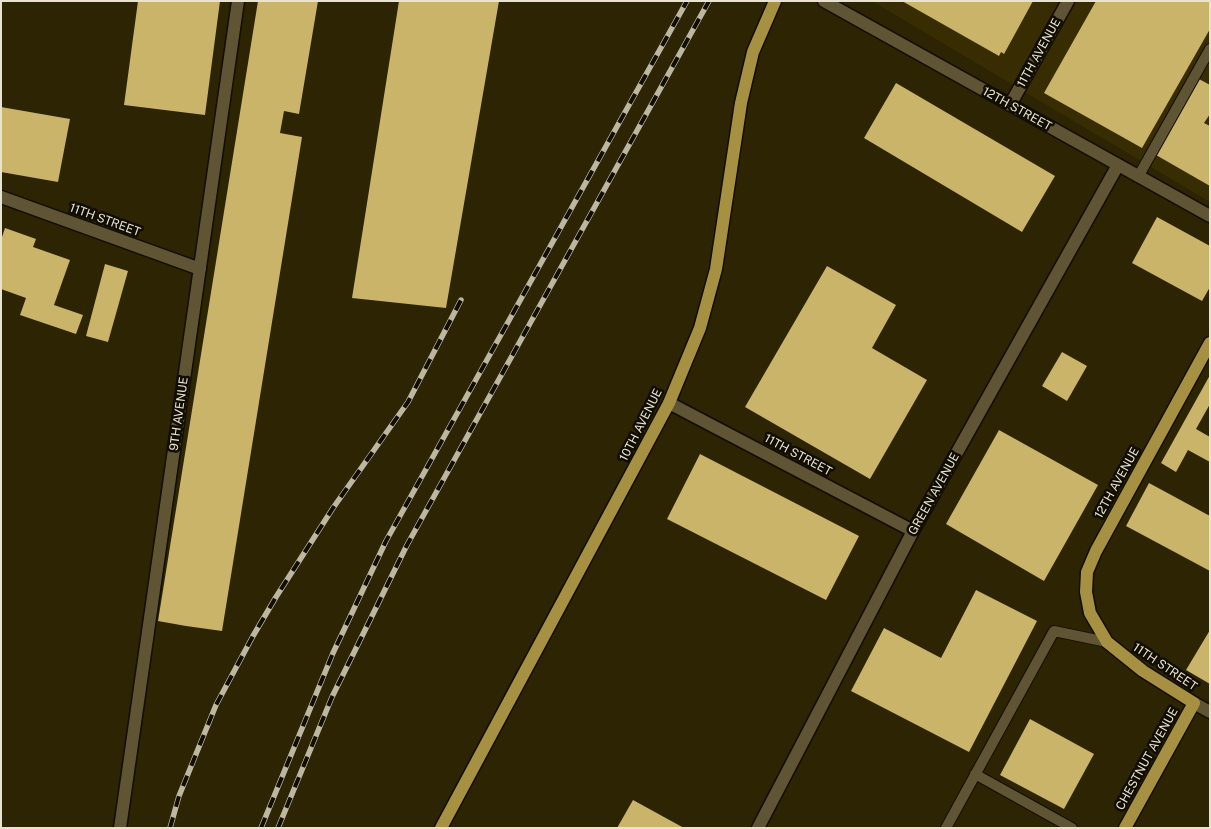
<!DOCTYPE html>
<style>
body{margin:0}
#map{position:relative;width:1211px;height:829px;overflow:hidden;background:#2d2403;font-family:"Public Sans",sans-serif}
canvas{display:block}
.frame{position:absolute;inset:0;border:2px solid #e8e3d1;pointer-events:none}
</style>
<div id="map">
<canvas width="1211" height="829"></canvas>
<div class="frame"></div>
</div>
<script>
const g = document.querySelector('canvas').getContext('2d');
g.lineJoin = 'round';
function fill(path, color) {
  g.fillStyle = color;
  g.fill(path, 'evenodd');
}
function shape(rows) {
  const path = new Path2D();
  for (const r of rows) {
    path.moveTo(r[0], r[1]);
    for (let i = 2; i < r.length; i += 2) path.lineTo(r[i], r[i + 1]);
  }
  return path;
}
function stroke(path, color, width, dash) {
  g.strokeStyle = color;
  g.lineWidth = width;
  g.lineCap = dash ? 'butt' : 'round';
  g.setLineDash(dash || []);
  g.stroke(path);
}
function write(font, color, halo, rows, align = 'center') {
  g.font = font + ' "Public Sans",sans-serif';
  g.lineWidth = 5;
  g.setLineDash([]);
  g.textBaseline = 'middle';
  g.strokeStyle = halo;
  g.fillStyle = color;
  for (const [text, x, y, turn = 0] of rows) {
    g.save();
    g.translate(x, y);
    g.rotate((+turn || 0) * Math.PI / 180);
    g.textAlign = isNaN(turn) ? turn : align;
    if (halo) g.strokeText(text, 0, 0);
    g.fillText(text, 0, 0);
    g.restore();
  }
}
fill(shape([
 [872,1,1210,1,1210,202]
]), '#382d02');
fill(shape([
 [138,1,220,1,205,115,124,105],
 [258,1,318,1,299,114,284,111,280,133,302,137,222,631,186,626,158,621],
 [399,1,499,1,446,308,352,298],
 [902,1,1033,1,1004,54,1001,52,999,56],
 [1096,1,1210,1,1210,29,1142,148,1044,93],
 [1199,79,1210,85,1210,114,1204,123,1210,126,1210,186,1156,155],
 [896,83,1055,176,1022,232,864,138],
 [1,107,70,119,58,182,1,172],
 [1157,217,1210,246,1210,287,1202,301,1132,263],
 [5,228,36,239,33,247,70,260,54,305,83,315,76,334,20,315,26,298,1,289,1,240],
 [105,264,128,271,108,342,86,336],
 [827,266,896,305,872,348,927,380,870,479,745,407],
 [1062,352,1087,366,1067,401,1042,386],
 [1210,375,1210,404,1196,429,1210,437,1210,462,1188,450,1176,472,1161,463],
 [999,430,1098,485,1044,581,946,524],
 [700,454,859,536,826,600,667,519],
 [1149,483,1210,516,1210,571,1126,526],
 [976,590,1037,621,969,752,851,691,884,628,941,658],
 [1210,630,1210,684,1186,670],
 [1030,719,1094,754,1064,809,1000,775],
 [633,800,684,828,617,828]
]), '#c9b469');
const lane = shape([
 [1138,177,1210,49],
 [975,774,1072,828],
 [946,828,1054,631,1107,642]
]);
const street = shape([
 [824,1,1210,216],
 [1010,105,1068,1],
 [1,197,200,269],
 [669,403,913,531],
 [1194,703,1210,712],
 [120,828,238,1],
 [758,828,913,531,1118,165]
]);
const primary = shape([
 [441,828,669,403,700,328,716,269,741,103,753,52,775,1],
 [1125,828,1194,703,1143,671,1107,642,1090,613,1086,592,1087,572,1096,551,1210,343]
]);
stroke(lane, '#130d00', 12);
stroke(street, '#130d00', 15);
stroke(primary, '#130d00', 15);
stroke(lane, '#5f5535', 10);
stroke(street, '#5f5535', 12);
stroke(primary, '#a69042', 12);
const rail = shape([
 [170,828,179,796,216,705,253,636,276,597,333,508,408,402,461,300],
 [261,828,333,653,386,541,687,1],
 [278,828,332,697,407,545,709,1]
]);
stroke(rail, '#bdb7a2', 5.5);
stroke(rail, '#110d03', 4, [11]);
write('12px', '#e8e3d1', '#110d03', [
 ["11TH AVENUE",1039,53,-61],
 ["12TH STREET",1017,109,29],
 ["11TH STREET",105,220,20],
 ["9TH AVENUE",179,414,-82],
 ["10TH AVENUE",641,425,-63],
 ["11TH STREET",798,455,28],
 ["12TH AVENUE",1117,483,-61],
 ["GREEN AVENUE",934,494,-61],
 ["11TH STREET",1165,667,34],
 ["CHESTNUT AVENUE",1147,759,-61]
]);
</script>
